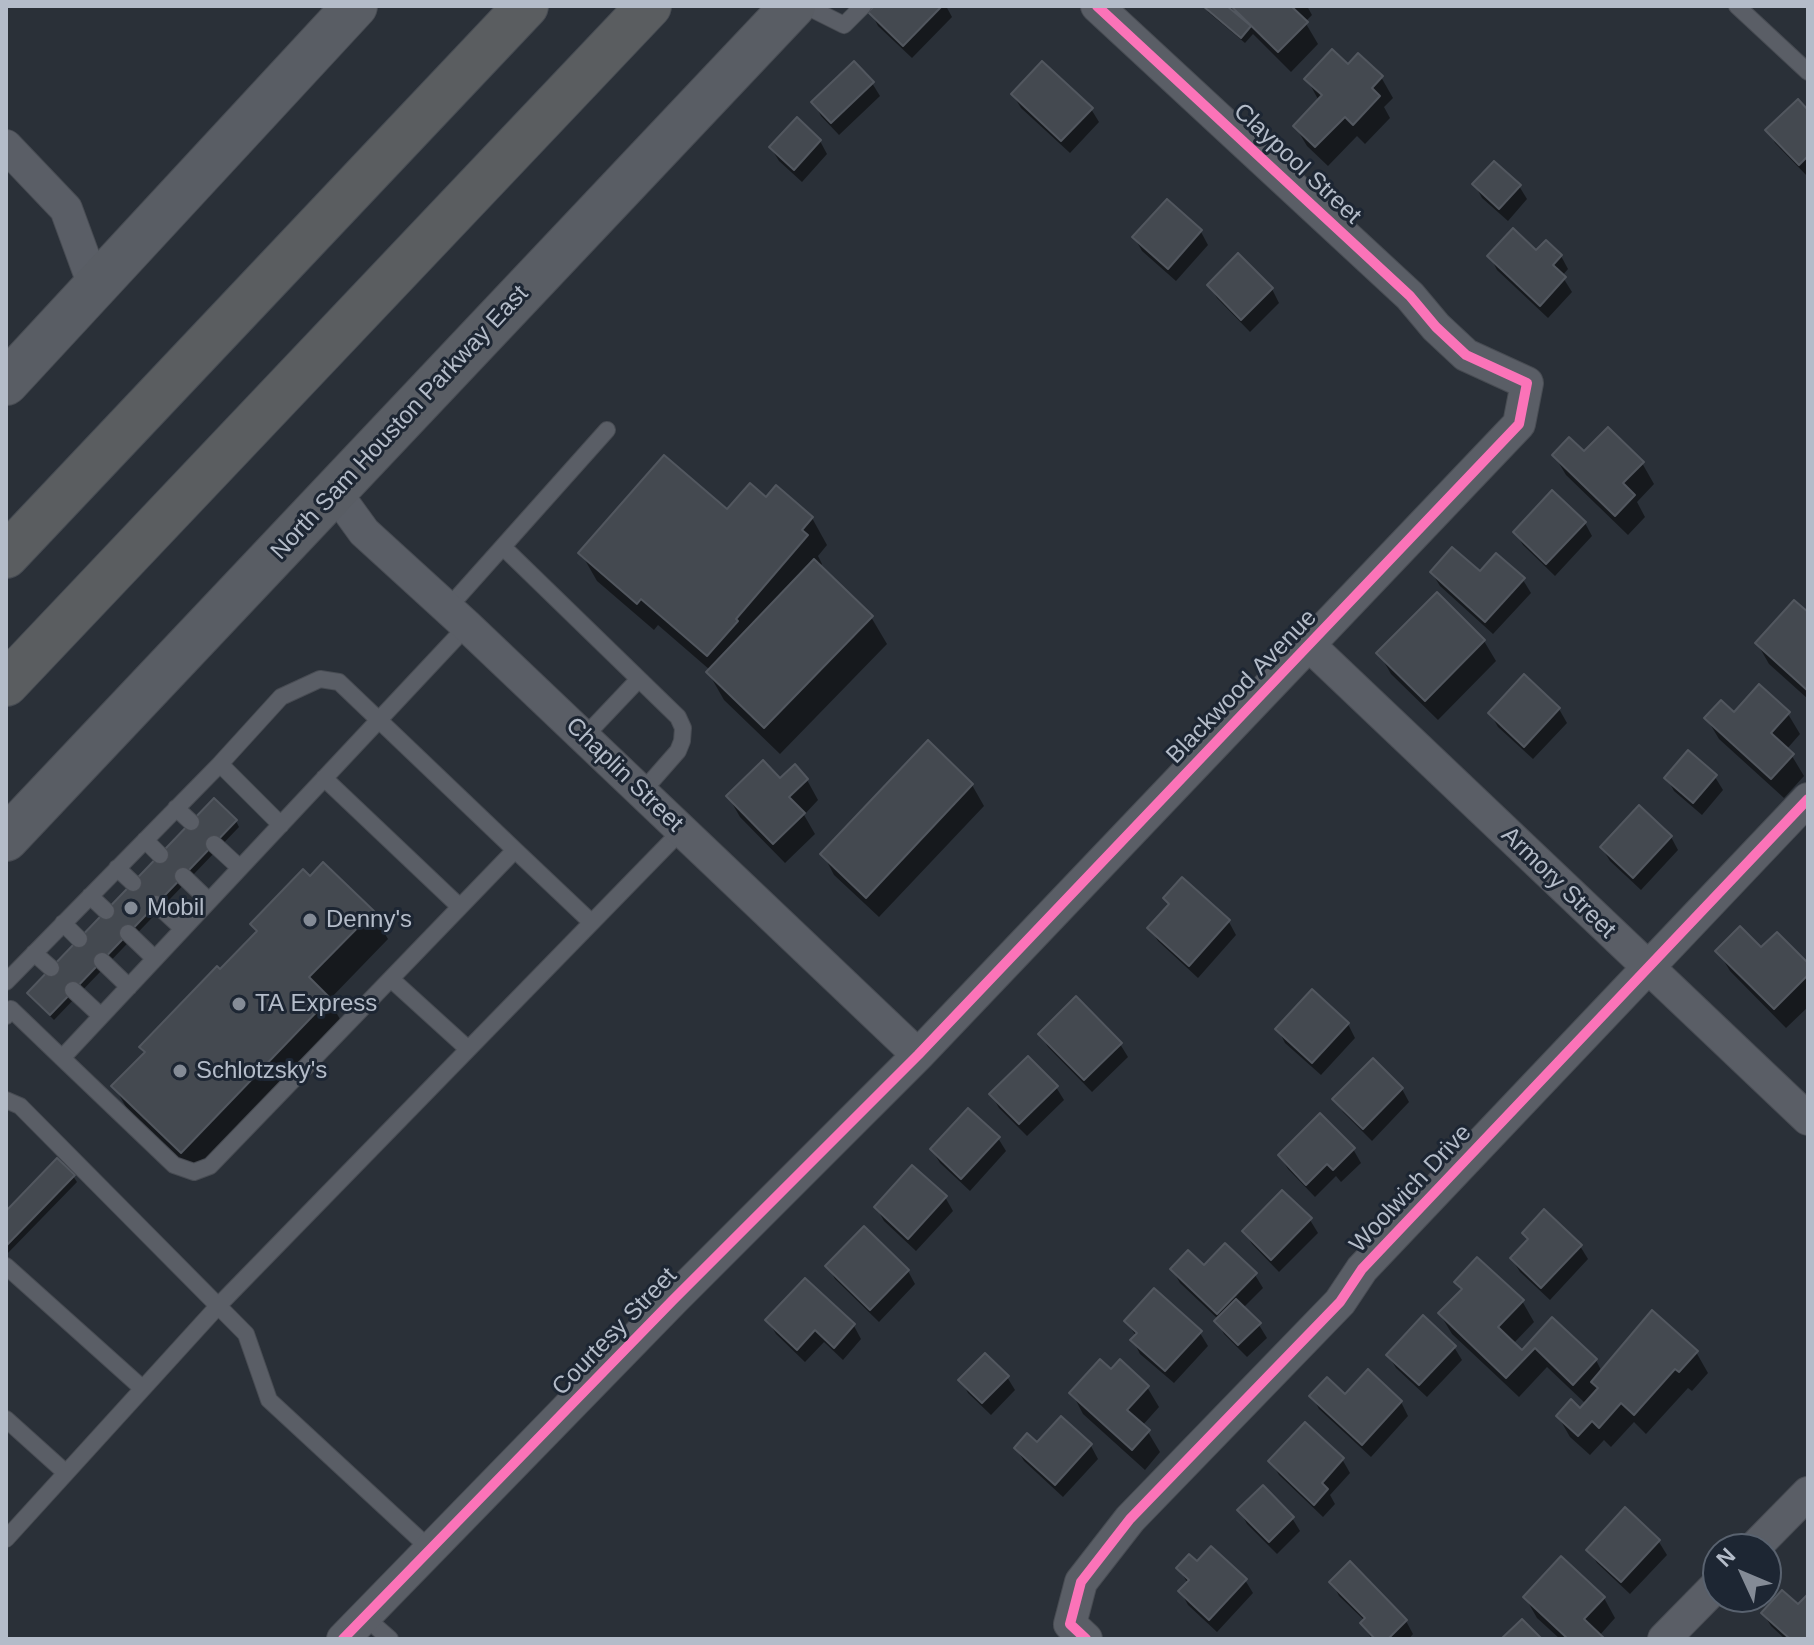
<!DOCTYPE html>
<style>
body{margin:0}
#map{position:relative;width:1814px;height:1645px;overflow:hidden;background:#2a3038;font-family:Arial,sans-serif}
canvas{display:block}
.frame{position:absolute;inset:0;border:8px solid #b4bcc9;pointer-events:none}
.north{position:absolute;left:1702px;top:1533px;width:80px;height:80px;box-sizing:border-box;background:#1d2633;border:2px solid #59626f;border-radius:50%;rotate:314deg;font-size:22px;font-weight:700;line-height:32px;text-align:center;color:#b4bcc9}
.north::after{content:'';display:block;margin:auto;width:28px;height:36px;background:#848b96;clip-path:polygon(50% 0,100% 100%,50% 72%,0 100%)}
</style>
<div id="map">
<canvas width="1814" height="1645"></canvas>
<div class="frame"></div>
<div class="north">N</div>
</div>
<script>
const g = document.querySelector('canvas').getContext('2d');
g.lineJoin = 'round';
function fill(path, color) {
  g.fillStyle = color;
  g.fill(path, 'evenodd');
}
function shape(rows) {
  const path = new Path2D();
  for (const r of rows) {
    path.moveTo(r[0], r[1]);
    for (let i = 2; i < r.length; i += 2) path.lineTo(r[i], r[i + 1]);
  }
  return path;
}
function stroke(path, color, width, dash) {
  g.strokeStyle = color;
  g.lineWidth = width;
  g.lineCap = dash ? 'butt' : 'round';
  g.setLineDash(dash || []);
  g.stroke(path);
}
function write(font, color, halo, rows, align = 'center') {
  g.font = font + ' Arial,sans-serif';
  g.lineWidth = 6;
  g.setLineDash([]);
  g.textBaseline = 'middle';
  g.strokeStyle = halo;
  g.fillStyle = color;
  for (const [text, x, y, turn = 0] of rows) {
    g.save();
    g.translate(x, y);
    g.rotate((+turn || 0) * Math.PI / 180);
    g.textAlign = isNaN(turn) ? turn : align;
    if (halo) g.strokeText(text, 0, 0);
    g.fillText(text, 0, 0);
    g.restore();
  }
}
fill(shape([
 [877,6,946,6,952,17,912,58,878,26,871,12],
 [1205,6,1307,6,1312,15,1305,22,1318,44,1291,72,1253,34,1245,43,1208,12],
 [1348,67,1381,77,1393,98,1384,107,1390,118,1365,144,1357,136,1328,166,1307,146,1295,126,1319,101,1307,79],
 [872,83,880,96,839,135,821,116,814,102],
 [1013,95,1091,109,1099,122,1070,153,1021,108],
 [1808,112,1808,177,1775,143,1768,130],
 [820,141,827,154,802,182,779,161,771,148],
 [1475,185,1519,186,1527,199,1508,221,1482,198],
 [1167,201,1201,232,1208,245,1176,281,1142,251,1134,237],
 [1536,253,1561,256,1568,269,1562,276,1572,292,1548,318,1497,270,1490,256],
 [1209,285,1272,289,1279,303,1250,332,1217,298],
 [1584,454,1642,463,1654,484,1637,502,1645,517,1628,535,1566,475,1554,455],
 [728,512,812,518,827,545,818,556,822,564,820,567,871,617,887,644,780,754,724,700,708,672,710,670,658,625,654,630,597,581,581,553],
 [1585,523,1592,536,1555,576,1523,545,1515,532],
 [1432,573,1480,574,1523,580,1531,593,1493,634,1440,586],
 [1808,615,1808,699,1769,664,1757,643],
 [1484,641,1496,661,1438,720,1391,674,1379,653],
 [1524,677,1559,709,1567,723,1533,759,1498,727,1490,713],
 [1788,714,1800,734,1786,750,1792,756,1804,776,1784,798,1719,739,1707,719,1734,715],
 [1715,777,1723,790,1702,815,1674,791,1667,778],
 [807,780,818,800,804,815,815,834,785,863,740,817,728,796,780,781],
 [972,785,984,806,879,917,834,875,823,854],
 [236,821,239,827,54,1020,33,999,30,993],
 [1671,837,1678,850,1641,890,1610,861,1602,848],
 [310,878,372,912,388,939,329,1000,344,1026,198,1179,130,1114,114,1086,145,1054,142,1048,257,934,252,925],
 [1183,880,1229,922,1236,935,1198,978,1158,941,1150,928,1170,906,1166,899],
 [1761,950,1808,966,1808,1007,1786,1028,1730,971,1718,951],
 [1348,1024,1355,1038,1321,1075,1285,1043,1278,1029],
 [1040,1034,1120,1044,1128,1057,1092,1092,1048,1047],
 [1056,1087,1064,1100,1027,1136,999,1108,991,1094],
 [1402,1089,1409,1102,1372,1141,1343,1112,1335,1099],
 [998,1138,1006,1151,970,1191,940,1163,932,1150],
 [1353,1149,1361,1163,1341,1182,1336,1176,1315,1197,1288,1169,1280,1156],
 [73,1176,77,1182,6,1255,6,1213],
 [945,1197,953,1211,916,1251,884,1221,876,1207],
 [1310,1220,1318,1233,1279,1272,1252,1244,1244,1231],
 [1524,1233,1580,1246,1588,1259,1550,1300,1520,1272,1512,1259,1529,1241],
 [828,1266,908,1271,915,1284,879,1322,835,1279],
 [1204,1268,1255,1275,1263,1288,1243,1308,1259,1325,1267,1338,1247,1357,1224,1334,1217,1321,1218,1319,1180,1283,1172,1269],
 [805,1281,854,1326,861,1339,843,1360,824,1342,805,1362,776,1334,768,1321],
 [1456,1282,1522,1301,1534,1322,1513,1344,1522,1352,1553,1320,1596,1360,1602,1372,1696,1352,1708,1373,1692,1391,1688,1388,1646,1434,1634,1422,1611,1447,1604,1440,1590,1455,1570,1437,1558,1416,1580,1410,1586,1404,1547,1367,1519,1397,1452,1334,1440,1314,1462,1292],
 [1126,1321,1200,1333,1208,1346,1174,1383,1140,1354,1133,1340,1136,1336],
 [1454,1347,1462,1360,1427,1397,1396,1368,1388,1355],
 [1111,1372,1147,1387,1159,1407,1142,1426,1148,1432,1160,1452,1145,1470,1083,1414,1072,1393],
 [1368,1372,1401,1402,1408,1416,1371,1457,1319,1409,1312,1396,1345,1397],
 [1007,1377,1015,1390,991,1415,968,1393,961,1380],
 [1091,1446,1098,1459,1063,1497,1024,1461,1016,1448],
 [1342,1459,1350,1473,1330,1495,1335,1504,1323,1517,1279,1475,1271,1462],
 [1625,1510,1659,1542,1667,1555,1630,1594,1597,1563,1589,1550],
 [1240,1511,1292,1518,1300,1531,1277,1554,1247,1524],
 [1197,1564,1245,1580,1253,1593,1217,1632,1188,1605,1181,1592,1188,1584,1179,1568],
 [1332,1582,1406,1621,1413,1634,1409,1639,1372,1639,1362,1624,1365,1621,1339,1596],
 [1525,1597,1604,1598,1615,1618,1599,1636,1602,1639,1560,1639,1537,1618],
 [1808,1597,1808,1639,1785,1639,1771,1626,1763,1613,1798,1607]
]), '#0007');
const building = shape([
 [874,6,942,6,903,46,868,12,874,6],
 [1203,6,1227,6,1251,26,1241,38,1203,6],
 [1231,6,1291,6,1308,22,1278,52,1231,6],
 [1332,49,1348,64,1358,53,1383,76,1372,88,1380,96,1353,125,1345,117,1315,147,1293,126,1322,95,1304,79,1332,49],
 [854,61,874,82,831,123,811,102,854,61],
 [1042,61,1093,108,1061,141,1011,94,1042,61],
 [1798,99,1808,110,1808,156,1799,165,1765,130,1798,99],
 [797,117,821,140,794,170,769,147,797,117],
 [1494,161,1521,185,1499,209,1472,184,1494,161],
 [1167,199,1202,230,1168,269,1132,237,1167,199],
 [1513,228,1536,250,1546,240,1562,255,1553,265,1566,277,1540,306,1487,256,1513,228],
 [1238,253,1273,288,1241,320,1207,285,1238,253],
 [1608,427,1644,462,1623,483,1635,495,1615,516,1552,455,1569,437,1584,451,1608,427],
 [664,455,727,509,750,483,766,497,776,485,813,517,802,530,808,535,736,619,738,621,707,656,641,599,637,604,578,553,664,455],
 [1552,490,1586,522,1546,564,1513,532,1552,490],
 [1452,547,1480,571,1496,553,1525,578,1485,622,1430,572,1452,547],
 [814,559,873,616,764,728,706,672,814,559],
 [1437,592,1485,640,1425,701,1376,653,1437,592],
 [1794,600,1808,612,1808,691,1755,643,1794,600],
 [1524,674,1560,708,1524,747,1488,713,1524,674],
 [1759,684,1790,712,1771,733,1794,754,1771,779,1704,718,1721,700,1734,712,1759,684],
 [928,740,973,784,866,898,820,854,928,740],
 [1688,750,1717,775,1693,803,1664,778,1688,750],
 [763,760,780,778,795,764,808,779,789,797,805,813,773,844,726,796,763,760],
 [214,798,237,820,50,1015,27,993,214,798],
 [1639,805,1672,836,1633,878,1600,847,1639,805],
 [323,862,374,911,309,977,330,998,181,1153,111,1086,145,1052,139,1047,217,966,220,969,257,931,250,924,303,869,310,876,323,862],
 [1182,877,1230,920,1189,966,1147,928,1169,904,1163,898,1182,877],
 [1740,926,1761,947,1777,932,1808,963,1808,975,1774,1009,1715,951,1740,926],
 [1312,989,1349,1023,1312,1063,1275,1029,1312,989],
 [1076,996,1122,1043,1084,1080,1038,1034,1076,996],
 [1028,1056,1058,1086,1019,1124,989,1094,1028,1056],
 [1373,1058,1403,1088,1363,1129,1332,1099,1373,1058],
 [968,1108,1000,1137,961,1179,930,1149,968,1108],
 [1320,1113,1355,1148,1333,1170,1327,1164,1306,1185,1278,1155,1320,1113],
 [57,1158,75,1175,6,1246,6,1211,57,1158],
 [912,1165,947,1196,908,1239,874,1207,912,1165],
 [1282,1190,1312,1218,1271,1260,1242,1231,1282,1190],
 [1544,1209,1582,1245,1541,1288,1510,1258,1528,1239,1522,1233,1544,1209],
 [864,1226,909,1270,870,1310,825,1266,864,1226],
 [1225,1243,1257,1273,1217,1314,1170,1269,1188,1250,1204,1265,1225,1243],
 [1477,1257,1524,1300,1498,1327,1522,1350,1552,1317,1597,1359,1573,1385,1535,1348,1506,1378,1438,1313,1462,1289,1454,1282,1477,1257],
 [805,1278,855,1324,834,1348,815,1330,797,1350,765,1320,805,1278],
 [1154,1288,1202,1331,1165,1371,1130,1340,1137,1333,1124,1321,1154,1288],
 [1236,1299,1261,1323,1238,1345,1214,1321,1236,1299],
 [1652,1310,1698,1351,1679,1372,1675,1369,1634,1415,1621,1403,1599,1428,1592,1421,1578,1436,1556,1416,1571,1399,1580,1408,1598,1388,1591,1382,1652,1310],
 [1423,1315,1456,1346,1419,1385,1386,1355,1423,1315],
 [985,1353,1009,1376,982,1403,958,1380,985,1353],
 [1100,1359,1111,1369,1120,1359,1149,1386,1127,1410,1150,1430,1132,1450,1069,1393,1100,1359],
 [1368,1369,1402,1401,1362,1445,1309,1396,1327,1377,1345,1394,1368,1369],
 [1061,1416,1092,1444,1055,1485,1014,1448,1027,1433,1037,1442,1061,1416],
 [1305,1422,1344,1458,1322,1483,1328,1489,1314,1505,1268,1461,1305,1422],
 [1263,1485,1294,1517,1269,1542,1237,1510,1263,1485],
 [1625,1507,1660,1540,1621,1582,1586,1550,1625,1507],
 [1211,1546,1247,1579,1209,1620,1178,1591,1189,1580,1176,1568,1189,1554,1197,1561,1211,1546],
 [1561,1556,1605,1597,1584,1619,1605,1639,1568,1639,1523,1597,1561,1556],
 [1350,1561,1407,1620,1388,1639,1375,1639,1360,1623,1365,1618,1329,1582,1350,1561],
 [1782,1590,1798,1604,1808,1594,1808,1639,1790,1639,1761,1613,1782,1590],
 [1522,1619,1542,1639,1501,1639,1522,1619]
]);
fill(building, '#444950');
stroke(building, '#52575f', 2);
const service = shape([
 [806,6,844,25,863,6],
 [1737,6,1808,72],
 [503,547,678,717,683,728,682,741,678,751,642,792],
 [448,608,607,430],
 [584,737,639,679],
 [220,764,281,697,320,679,339,682,515,850],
 [324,778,460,907],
 [176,808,191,822],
 [145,840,160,855],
 [214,844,240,868],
 [117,868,133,883],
 [183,876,209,901],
 [90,896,106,911],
 [156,904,183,929],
 [63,923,79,939],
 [128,933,155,959],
 [34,953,51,968],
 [102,961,129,987],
 [391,979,468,1049],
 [6,982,220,764,281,825],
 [73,990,101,1016],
 [6,1016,11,1009,62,1058,467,626],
 [62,1058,174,1165,194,1172,210,1166,515,850,591,922],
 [6,1100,20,1106,246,1334,269,1400,430,1549],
 [6,1266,142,1388],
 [6,1419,66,1473],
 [6,1539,219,1305,682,830],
 [365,1617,390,1639]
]);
const minor = shape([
 [6,146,66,209,95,288],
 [335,492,364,532,467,626,918,1055],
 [1309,645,1808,1119],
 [1753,1549,1808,1493],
 [343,1639,673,1300,918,1055,1519,424,1527,383,1466,355,1436,327,1410,296,1097,6],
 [1086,1639,1070,1624,1081,1582,1130,1519,1340,1302,1362,1269,1808,799],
 [1664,1639,1718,1584]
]);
const secondary = shape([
 [6,383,355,6],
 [6,839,793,6]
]);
const motorway = shape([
 [6,556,526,6],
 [6,684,649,6]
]);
stroke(service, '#484c53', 18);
stroke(minor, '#484c53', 34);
stroke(secondary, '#484c53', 46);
stroke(motorway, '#474c53', 46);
stroke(service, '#5a5e66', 16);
stroke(minor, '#5a5e66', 32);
stroke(secondary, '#595d64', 44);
stroke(motorway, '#5a5d60', 44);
stroke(shape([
 [343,1639,673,1300,918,1055,1519,424,1527,383,1466,355,1436,327,1410,296,1097,6],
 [1086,1639,1070,1624,1081,1582,1130,1519,1340,1302,1362,1269,1808,799]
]), '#fb73b8', 10);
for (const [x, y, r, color] of [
 [131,908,8,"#848b96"],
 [310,920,8,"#848b96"],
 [239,1004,8,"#848b96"],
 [180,1071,8,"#848b96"]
]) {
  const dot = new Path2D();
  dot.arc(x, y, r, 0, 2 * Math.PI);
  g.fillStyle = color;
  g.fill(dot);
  stroke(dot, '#1d2633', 3);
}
write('24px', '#b4bcc9', '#1d2633', [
 ["Claypool Street",1297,164,43],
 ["North Sam Houston Parkway East",400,423,-47],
 ["Blackwood Avenue",1242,687,-46],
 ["Chaplin Street",624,775,44],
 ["Armory Street",1558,883,44],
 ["Woolwich Drive",1411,1189,-47],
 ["Courtesy Street",615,1332,-46]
]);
write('24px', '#b4bcc9', '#1d2633', [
 ["Mobil",147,908],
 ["Denny's",326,920],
 ["TA Express",255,1004],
 ["Schlotzsky's",196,1071]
], 'left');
</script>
